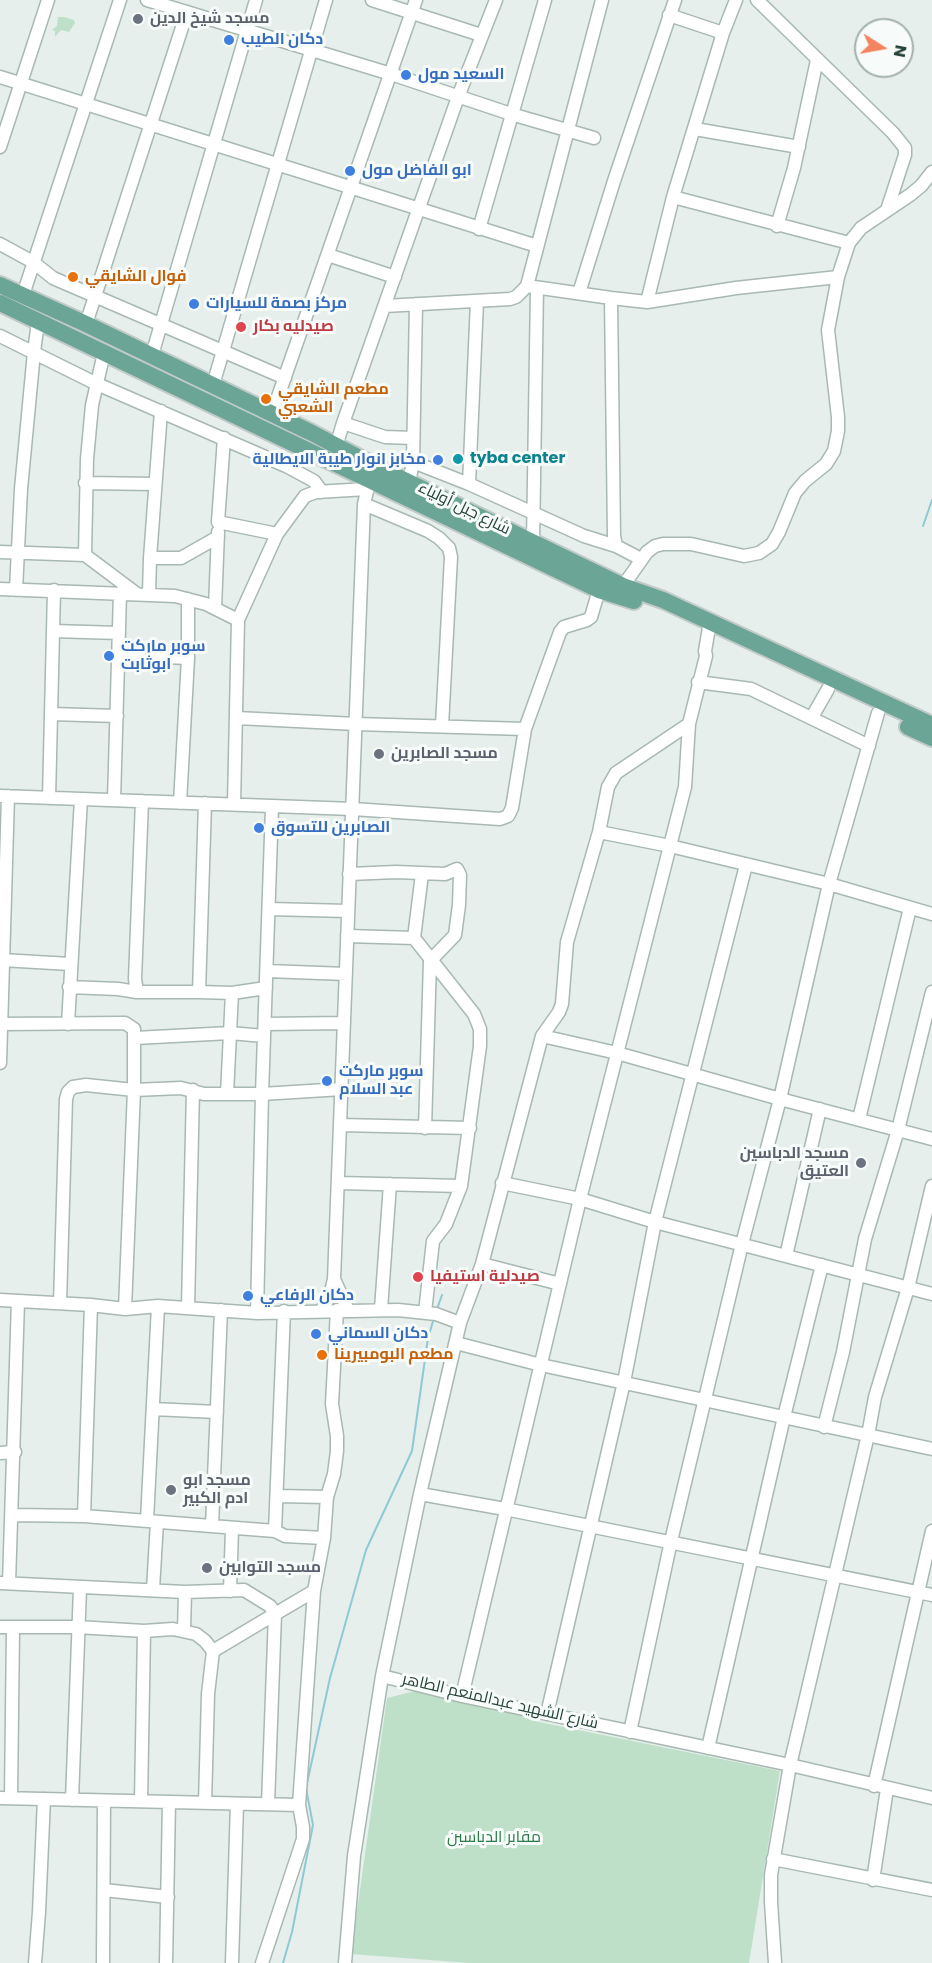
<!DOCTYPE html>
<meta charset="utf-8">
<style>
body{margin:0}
#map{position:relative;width:932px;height:1963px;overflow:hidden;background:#e6efeb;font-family:Poppins,sans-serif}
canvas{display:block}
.north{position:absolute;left:854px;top:18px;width:60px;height:60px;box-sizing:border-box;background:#f7fbf9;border:2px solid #a3b1ad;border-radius:50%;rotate:101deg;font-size:16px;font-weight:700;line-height:24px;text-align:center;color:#24423a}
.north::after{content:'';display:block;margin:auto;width:21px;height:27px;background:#f4845f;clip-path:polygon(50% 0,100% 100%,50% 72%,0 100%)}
</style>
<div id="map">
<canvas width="932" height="1963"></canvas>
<div class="north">N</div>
</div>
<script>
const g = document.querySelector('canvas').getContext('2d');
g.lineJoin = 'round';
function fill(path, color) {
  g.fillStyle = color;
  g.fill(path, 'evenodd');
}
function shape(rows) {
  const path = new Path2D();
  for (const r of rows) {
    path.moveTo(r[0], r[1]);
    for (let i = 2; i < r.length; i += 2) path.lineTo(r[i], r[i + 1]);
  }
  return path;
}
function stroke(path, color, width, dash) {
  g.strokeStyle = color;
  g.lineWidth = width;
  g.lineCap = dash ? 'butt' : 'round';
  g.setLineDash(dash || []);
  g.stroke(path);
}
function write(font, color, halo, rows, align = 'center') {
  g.font = font + ' Poppins,Cairo,sans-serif';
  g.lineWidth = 6;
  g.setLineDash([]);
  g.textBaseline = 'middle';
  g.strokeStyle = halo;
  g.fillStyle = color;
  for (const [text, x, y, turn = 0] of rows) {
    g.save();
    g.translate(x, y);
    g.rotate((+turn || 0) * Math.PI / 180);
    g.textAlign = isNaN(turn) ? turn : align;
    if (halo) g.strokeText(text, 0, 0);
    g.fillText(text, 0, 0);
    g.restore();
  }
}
fill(shape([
 [58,17,64,17,74,20,75,23,69,32,61,30,55,37,55,31,52,30,57,26],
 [419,1690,513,1713,539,1722,780,1771,749,1963,469,1963,351,1954,387,1698]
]), '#bfe0c8');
stroke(shape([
 [923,526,932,500],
 [437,1309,442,1295],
 [283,1963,292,1932,313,1825,306,1788,330,1678,366,1550,412,1451,428,1338,434,1318]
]), '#8ec9d4', 2);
const minor = shape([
 [147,0,391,74,511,114,594,138],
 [372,0,481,35],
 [757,0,893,133,905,148,905,155,887,210],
 [669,15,723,33],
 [0,77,537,246],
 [695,129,799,147],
 [0,147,48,0],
 [673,197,849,243],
 [777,226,794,168,817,60],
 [479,229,545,0],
 [0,244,33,262,53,278,285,378],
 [328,255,395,277],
 [527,286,611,298,647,302,736,288,838,277],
 [579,293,614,181,675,0],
 [23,295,120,0],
 [611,298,614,536,616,546,641,559],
 [647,302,673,197,723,33,736,0],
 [385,306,510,299,516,297,527,286,602,0],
 [86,324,187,12],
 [0,336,97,384,286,466,314,481,322,492],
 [152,355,256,0],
 [213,385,326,0],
 [272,414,416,0],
 [343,423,385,437,413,438],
 [224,438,218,522,277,534],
 [336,447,343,423,458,97,496,0],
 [413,462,469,484,584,536,616,546],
 [409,482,413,462,416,304],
 [85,483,155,484],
 [469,484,477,301],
 [364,504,428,531,439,538,449,548,451,557,442,726],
 [533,542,537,288],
 [0,552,85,555,137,594],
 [85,555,87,459,92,405,104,353],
 [150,558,161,411],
 [623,586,647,552,655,546,663,544,691,544,744,556,759,553,772,544,779,532,795,493,805,481,826,464,834,451,838,431,838,417,828,330,838,277,849,243,861,228,910,195,921,186,932,172],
 [0,589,175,596,206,604,238,620],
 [16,590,21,489,34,352,38,322],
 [149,594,150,558,181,558,218,537],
 [215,608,218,532],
 [53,631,119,633],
 [118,655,188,658],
 [698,682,751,689,869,746],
 [51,714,117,716],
 [812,717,828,689],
 [237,718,356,724,525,729,560,632,564,627,587,620,591,617,599,590],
 [0,796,353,809,500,819,508,816,512,808,525,729],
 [49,798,54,590],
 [114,800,120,593],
 [180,803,188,658,188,599],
 [205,803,199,992,232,993,266,988],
 [234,804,238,620,277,534,305,496,316,492,367,489],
 [599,832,670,846,829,884,932,914],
 [349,874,396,872,445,874,457,869,460,875,459,905,455,935,430,961,425,1128],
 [269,909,348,911],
 [347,936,414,938,474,1014,480,1029,480,1046,461,1186,446,1224,433,1241,425,1312],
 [414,938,422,874],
 [2,960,70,964],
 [267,971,346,974],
 [69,987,118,989,137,992,199,992],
 [137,992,135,979,142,801],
 [0,1024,125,1023,134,1029,134,1090,125,1309],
 [68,1024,81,799],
 [265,1024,344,1023],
 [542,1036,617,1053,780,1099,932,1139],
 [135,1038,230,1033,264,1036],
 [0,1063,8,796],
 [227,1094,232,993],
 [859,1119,910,908],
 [341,1125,470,1128],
 [339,1183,461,1186],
 [502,1183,580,1199,655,1222,932,1294],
 [786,1256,820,1109],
 [482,1264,560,1284],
 [334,1279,348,1310],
 [0,1300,91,1305,125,1309,158,1306,257,1313,398,1310,436,1314,460,1323,420,1494,382,1676,462,1696,790,1765,932,1798],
 [60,1303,66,1099,68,1092,73,1087,86,1085,134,1090,181,1088,204,1094,262,1094,342,1089],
 [188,1307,193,1090],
 [381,1309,390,1184],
 [321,1311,330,1296,334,1279,364,504,371,474],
 [257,1313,262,1094,272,807],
 [460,1323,482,1264,542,1036,559,1012,562,1004,567,942,599,832,608,787,616,773,689,724],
 [456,1343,541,1365,932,1449],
 [153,1409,217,1412],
 [824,1427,843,1352,865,1239,898,1130,932,992],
 [0,1453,15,1452],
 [420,1494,505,1509,932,1595],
 [277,1496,327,1497],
 [13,1515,84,1516,275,1531,284,1311],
 [84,1516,91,1305],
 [147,1520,158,1306],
 [212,1526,221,1310],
 [275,1531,285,1536,324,1538],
 [0,1583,185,1592,244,1590,270,1606,275,1614,314,1591],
 [9,1583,18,1301],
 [153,1589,157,1522],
 [230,1591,232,1528],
 [0,1627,77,1627,144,1631,173,1629,196,1634,205,1641,213,1651],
 [184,1631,185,1592],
 [462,1696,580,1199,685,787,689,724,706,656,705,651,710,622],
 [547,1714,624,1382,655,1222,746,865],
 [630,1732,671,1541,742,1244,780,1099,829,884,878,713],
 [708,1748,784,1417,822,1265],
 [874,1786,932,1531],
 [0,1798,299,1805],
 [11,1798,13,1627],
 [72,1800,80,1588],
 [141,1801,144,1631],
 [205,1803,208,1694,213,1651,275,1614],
 [268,1804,275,1614],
 [773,1859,932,1890],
 [873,1880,887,1789],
 [104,1890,168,1897],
 [35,1963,39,1912,44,1799],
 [103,1963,104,1801],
 [166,1963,169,1802],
 [232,1963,237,1804],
 [262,1963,303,1839,303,1827,299,1805,314,1591,324,1538,327,1497,334,1474,337,1451,337,1436,332,1404,337,1310],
 [345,1963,354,1856,382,1676],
 [775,1963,771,1902,771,1875,790,1765,868,1435,875,1397,908,1288,932,1186]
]);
const major = shape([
 [0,285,86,324,312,433,373,465,623,586,663,600,932,725],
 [0,303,599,590,634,601],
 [908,727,932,738]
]);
stroke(minor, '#a8b8b2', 15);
stroke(major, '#c2cac8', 20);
stroke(minor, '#fff', 12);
stroke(major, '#6aa596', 16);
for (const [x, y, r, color] of [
 [138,19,6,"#6b7280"],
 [229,40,6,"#3f7fe0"],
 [406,75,6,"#3f7fe0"],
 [350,171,6,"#3f7fe0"],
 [73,277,6,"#e8710a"],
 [194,304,6,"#3f7fe0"],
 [241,327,6,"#e0444e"],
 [266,399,6,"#e8710a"],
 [458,459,6,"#0f9aa8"],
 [438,460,6,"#3f7fe0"],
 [109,656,6,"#3f7fe0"],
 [379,754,6,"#6b7280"],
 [259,828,6,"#3f7fe0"],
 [327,1081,6,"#3f7fe0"],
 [861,1163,6,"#6b7280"],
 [418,1277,6,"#e0444e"],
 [248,1296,6,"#3f7fe0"],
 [316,1334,6,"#3f7fe0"],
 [322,1355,6,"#e8710a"],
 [171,1490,6,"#6b7280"],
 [207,1568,6,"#6b7280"]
]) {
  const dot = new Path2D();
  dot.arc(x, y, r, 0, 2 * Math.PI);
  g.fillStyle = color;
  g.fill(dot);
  stroke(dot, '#f7fbf9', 2);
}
write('bold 16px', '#5b616d', '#f7fbf9', [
 ["مسجد شيخ الدين",150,19],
 ["مسجد الصابرين",391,754],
 ["مسجد الدباسين",849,1154,"right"],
 ["العتيق",849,1172,"right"],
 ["مسجد ابو",183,1481],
 ["ادم الكبير",183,1499],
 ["مسجد التوابين",219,1568]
], 'left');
write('bold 16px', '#366cbe', '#f7fbf9', [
 ["دكان الطيب",241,40],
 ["السعيد مول",418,75],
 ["ابو الفاضل مول",362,171],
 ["مركز بصمة للسيارات",206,304],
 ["مخابز انوار طيبة الايطالية",426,460,"right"],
 ["سوبر ماركت",121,647],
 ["ابوثابت",121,665],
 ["الصابرين للتسوق",271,828],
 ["سوبر ماركت",339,1072],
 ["عبد السلام",339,1090],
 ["دكان الرفاعي",260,1296],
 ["دكان السماني",328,1334]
], 'left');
write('bold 16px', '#c56008', '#f7fbf9', [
 ["فوال الشايقي",85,277],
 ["مطعم الشايقي",278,390],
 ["الشعبي",278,408],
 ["مطعم البومبيرينا",334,1355]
], 'left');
write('bold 16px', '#be3a42', '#f7fbf9', [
 ["صيدليه بكار",253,327],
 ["صيدلية استيفيا",430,1277]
], 'left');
write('bold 16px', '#0d838f', '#f7fbf9', [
 ["tyba center",470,459]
], 'left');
write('16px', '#24423a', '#f7fbf9', [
 ["شارع جبل أولياء",464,509,26],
 ["شارع الشهيد عبدالمنعم الطاهر",500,1702,13]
]);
write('16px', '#2d7a4b', '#f7fbf9', [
 ["مقابر الدباسين",494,1838]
]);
</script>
